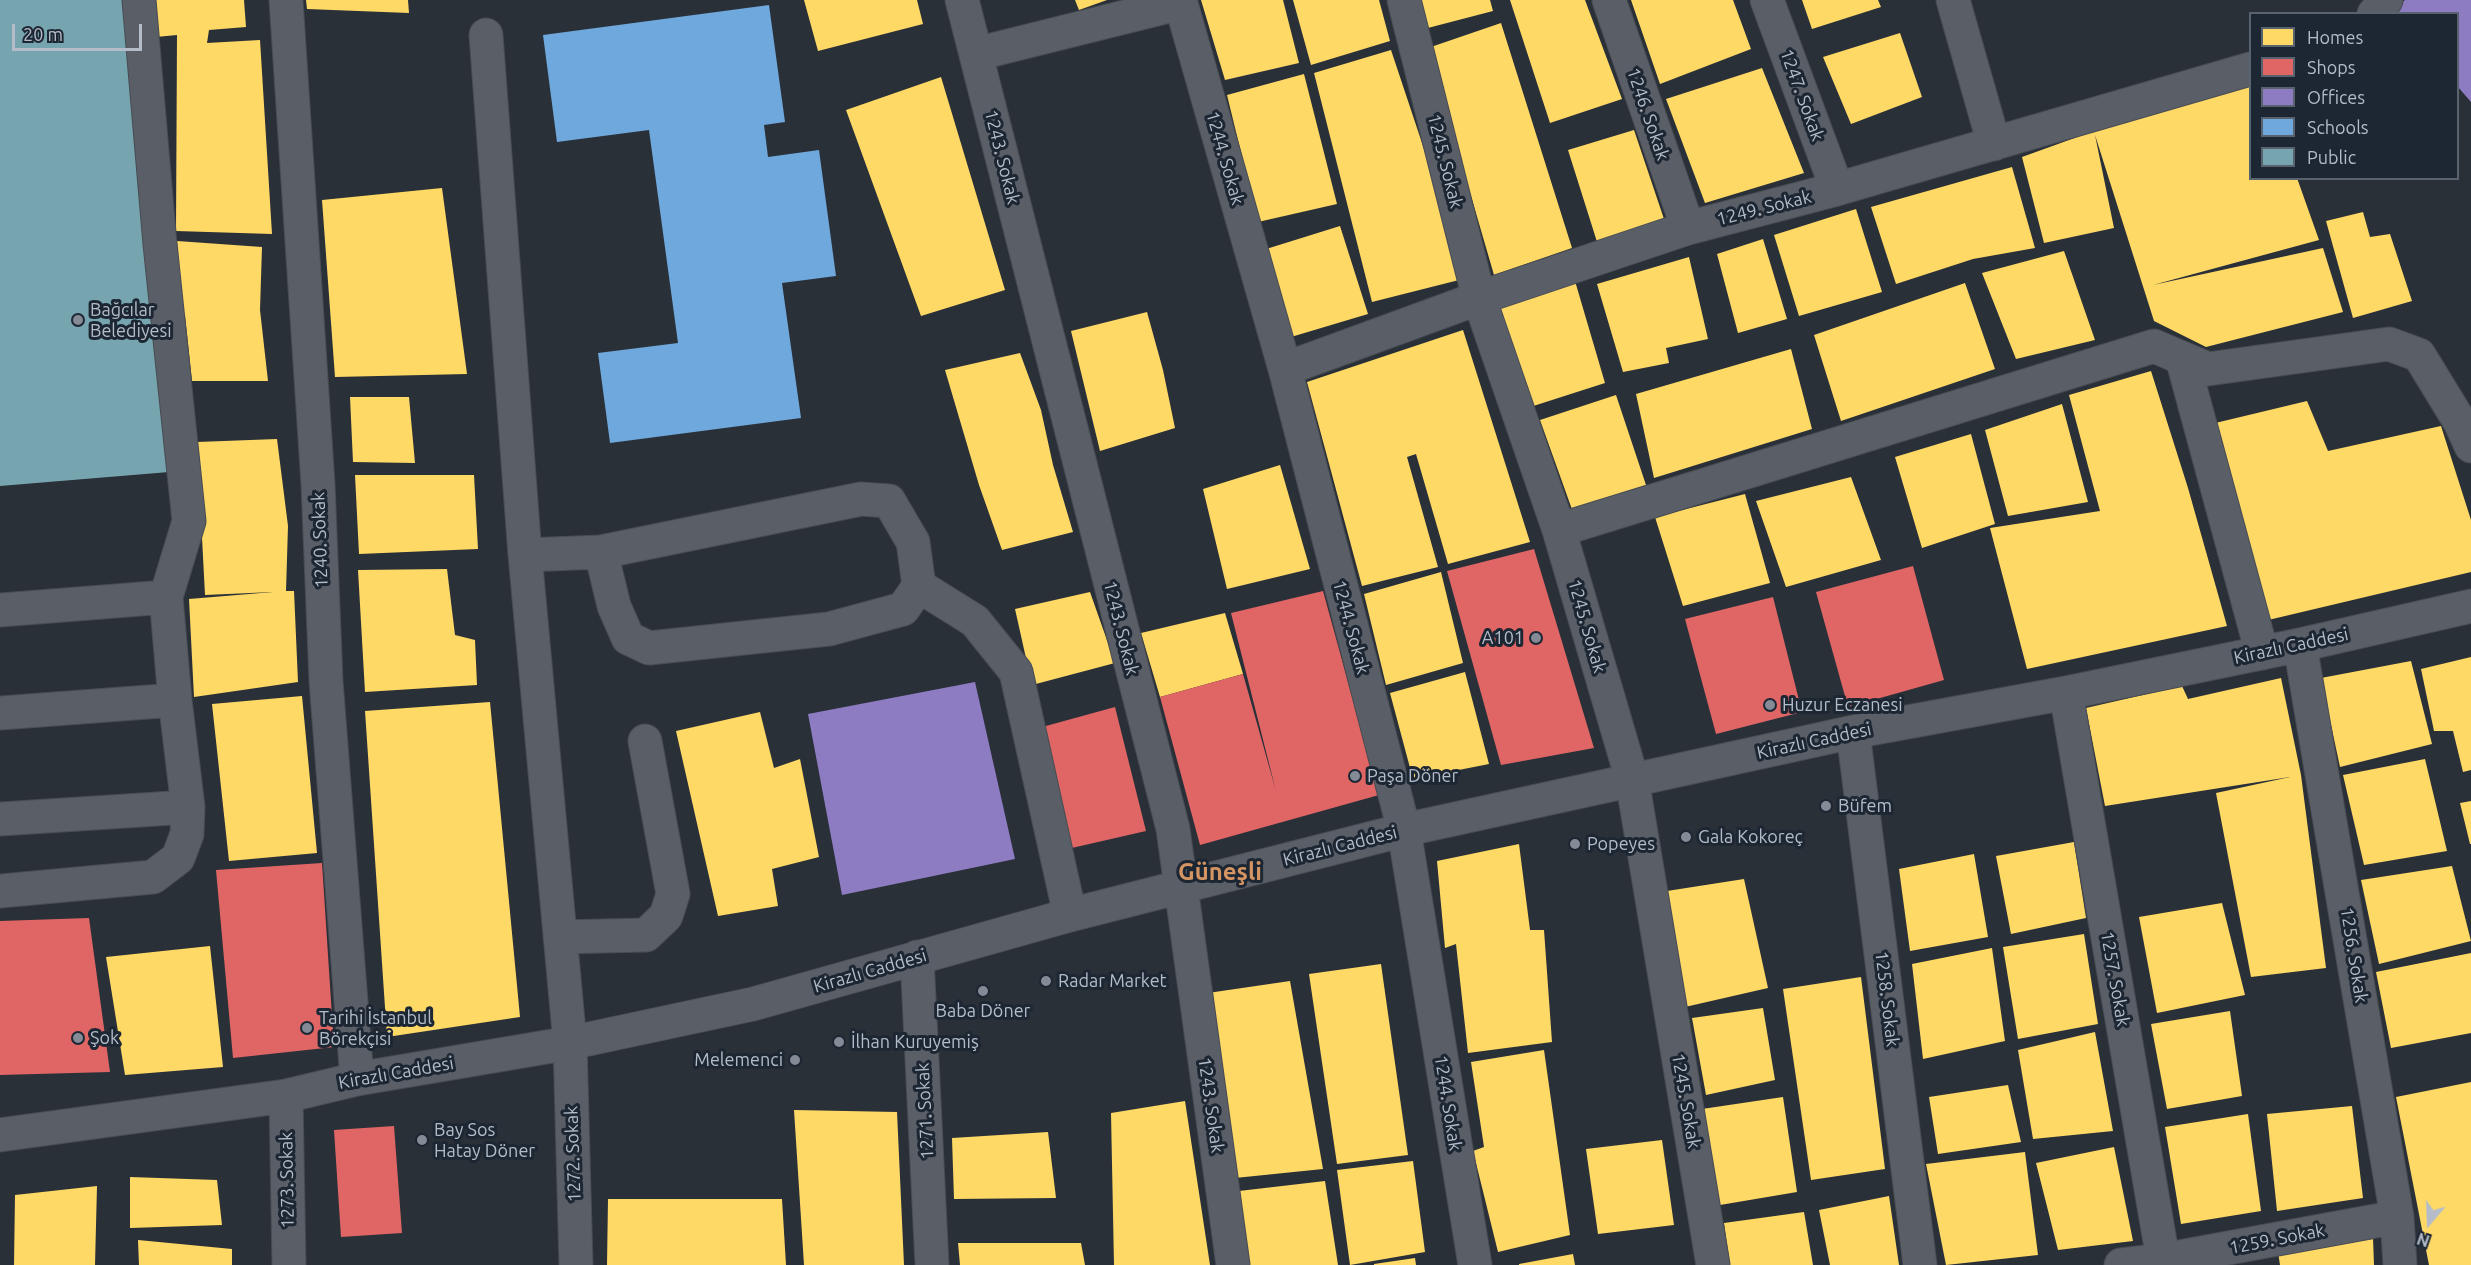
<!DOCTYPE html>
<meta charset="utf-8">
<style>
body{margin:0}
#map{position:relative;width:2471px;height:1265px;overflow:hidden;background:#2a3038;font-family:Ubuntu,sans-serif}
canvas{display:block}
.legend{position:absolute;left:2249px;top:12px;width:210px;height:168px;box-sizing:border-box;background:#1d2633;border:2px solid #59626f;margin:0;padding:8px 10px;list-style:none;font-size:18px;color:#b4bcc9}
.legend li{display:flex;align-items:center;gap:12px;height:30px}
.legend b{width:30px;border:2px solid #59626f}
.north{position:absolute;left:2399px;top:1193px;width:60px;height:60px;-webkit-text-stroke:4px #1d2633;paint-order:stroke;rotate:199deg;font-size:16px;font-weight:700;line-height:24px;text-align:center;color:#b4bcc9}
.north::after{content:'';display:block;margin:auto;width:21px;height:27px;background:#b4bcc9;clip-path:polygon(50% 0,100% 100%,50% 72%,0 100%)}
.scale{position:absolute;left:12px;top:24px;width:130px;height:27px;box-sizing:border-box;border:3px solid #b4bcc9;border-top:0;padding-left:8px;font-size:18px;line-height:21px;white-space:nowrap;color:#b4bcc9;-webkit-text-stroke:4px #1d2633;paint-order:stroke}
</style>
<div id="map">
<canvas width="2471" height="1265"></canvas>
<ul class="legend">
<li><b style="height:16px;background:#ffd966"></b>Homes</li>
<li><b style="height:16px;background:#e06666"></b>Shops</li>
<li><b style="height:16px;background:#8e7cc3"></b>Offices</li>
<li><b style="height:16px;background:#6fa8dc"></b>Schools</li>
<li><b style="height:16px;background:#76a5af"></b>Public</li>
</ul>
<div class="north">N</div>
<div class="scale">20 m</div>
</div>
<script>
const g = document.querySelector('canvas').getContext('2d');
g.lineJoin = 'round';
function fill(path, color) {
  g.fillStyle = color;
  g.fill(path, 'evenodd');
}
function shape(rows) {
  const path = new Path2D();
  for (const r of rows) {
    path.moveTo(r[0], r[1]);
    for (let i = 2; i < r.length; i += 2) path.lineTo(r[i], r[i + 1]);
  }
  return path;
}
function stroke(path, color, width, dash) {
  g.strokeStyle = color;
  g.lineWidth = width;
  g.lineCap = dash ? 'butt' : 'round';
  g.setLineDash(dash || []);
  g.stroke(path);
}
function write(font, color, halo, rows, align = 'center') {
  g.font = font + ' Ubuntu,sans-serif';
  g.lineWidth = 6;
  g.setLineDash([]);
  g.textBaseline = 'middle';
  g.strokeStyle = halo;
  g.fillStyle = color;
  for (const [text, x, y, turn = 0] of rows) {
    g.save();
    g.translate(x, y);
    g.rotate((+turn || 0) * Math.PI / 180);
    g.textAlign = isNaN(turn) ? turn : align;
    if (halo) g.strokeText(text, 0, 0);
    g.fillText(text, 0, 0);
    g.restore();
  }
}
fill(shape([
 [153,0,244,0,246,27,209,30,207,43,260,40,272,234,176,231,177,35,156,37],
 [306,0,408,0,409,13,307,9],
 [804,0,917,0,923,24,818,51],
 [1075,0,1107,0,1079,10],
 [1201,0,1283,0,1299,63,1225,80],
 [1293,0,1379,0,1390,41,1311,65],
 [1415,0,1490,0,1493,11,1424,29],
 [1510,0,1585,0,1622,99,1550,123],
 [1631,0,1733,0,1751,49,1660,84],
 [1802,0,1878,0,1881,7,1812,29],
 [1501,23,1572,248,1494,275,1428,48],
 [1900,33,1922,97,1851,124,1823,57],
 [1391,50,1434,179,1463,279,1372,302,1314,73],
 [1762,68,1804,173,1705,203,1666,99],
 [1304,74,1337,204,1258,222,1227,95],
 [941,77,1005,290,921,316,846,110],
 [2250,82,2250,178,2297,178,2319,240,2153,285,2323,248,2343,312,2206,347,2154,321,2095,135,2114,228,2044,243,2022,157,2094,131],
 [1634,130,1664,219,1598,245,1568,150],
 [2012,167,2035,248,1973,259,1896,284,1871,207],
 [442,188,467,374,335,377,322,200],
 [1856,209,1882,292,1799,316,1774,235],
 [2363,212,2370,237,2390,234,2412,301,2353,318,2326,221],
 [1340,226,1368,314,1291,337,1263,250],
 [1763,239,1787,319,1738,333,1717,254],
 [177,241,262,247,260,310,268,381,192,381,185,316,181,316],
 [2064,251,2095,340,2016,359,1982,273],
 [1689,257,1708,339,1666,348,1669,363,1623,372,1597,284],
 [1575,281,1605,383,1524,409,1493,308],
 [1965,283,1995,369,1841,421,1814,335],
 [1147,312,1163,370,1175,428,1100,451,1071,331],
 [1463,330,1530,542,1448,564,1416,454,1407,457,1438,567,1362,586,1307,382],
 [1791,349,1812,429,1654,478,1636,394],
 [1020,353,1041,410,1053,465,1073,532,1002,550,979,485,945,370],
 [2151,371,2188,488,2227,626,2027,669,1990,528,2100,511,2069,395],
 [1616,395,1648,491,1574,515,1540,420],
 [350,397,409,397,415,463,353,462],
 [2307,401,2328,451,2441,426,2471,520,2471,572,2264,621,2207,425],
 [2062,404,2088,502,2008,516,1985,430],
 [1971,434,1995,524,1922,548,1895,457],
 [277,439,288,526,286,591,294,591,298,682,194,697,189,599,273,592,205,595,197,442],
 [1280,465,1310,569,1227,589,1203,489],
 [355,475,474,475,478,549,359,554],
 [1851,477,1881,560,1786,587,1756,501],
 [1745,494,1770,583,1683,606,1655,517],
 [447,569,455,635,475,640,477,685,365,692,358,570],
 [1441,572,1463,663,1386,685,1364,594],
 [1090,592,1115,663,1032,685,1015,609],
 [1225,613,1243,674,1160,697,1141,633],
 [2471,657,2471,770,2463,772,2453,731,2434,731,2421,669],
 [2411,661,2432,744,2340,767,2321,678],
 [1465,672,1489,764,1413,779,1390,693],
 [2281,678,2301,775,2326,968,2251,977,2216,793,2290,777,2105,806,2086,708,2182,686,2188,699],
 [302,696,317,853,229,861,212,704],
 [490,702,520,1017,387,1037,365,711],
 [760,712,774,768,800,759,819,857,772,869,778,906,718,916,676,731],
 [2425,759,2447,851,2364,865,2343,775],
 [2471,801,2471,844,2470,844,2460,803],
 [2074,842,2086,918,2011,934,1996,856],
 [1519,844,1530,930,1544,930,1552,1042,1468,1053,1456,944,1445,948,1437,861],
 [1974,854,1988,937,1910,951,1899,869],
 [2452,866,2471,941,2379,964,2361,880],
 [1744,879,1768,988,1685,1007,1667,891],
 [2222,903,2245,995,2157,1013,2139,917],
 [2084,934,2098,1024,2018,1039,2003,947],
 [210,946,223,1067,125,1075,106,957],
 [1992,948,2005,1041,1923,1059,1912,964],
 [2471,953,2471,1033,2391,1048,2376,972],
 [1381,964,1408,1155,1337,1164,1309,974],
 [1861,977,1885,1169,1811,1180,1783,989],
 [1290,981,1323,1169,1235,1178,1201,994],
 [1763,1008,1775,1080,1706,1095,1692,1018],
 [2230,1011,2242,1096,2167,1109,2151,1024],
 [2095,1032,2113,1131,2033,1139,2018,1050],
 [1544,1050,1570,1235,1498,1252,1473,1151,1484,1147,1471,1062],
 [2471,1082,2471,1265,2429,1265,2396,1097],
 [2008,1085,2021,1142,1938,1154,1929,1097],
 [1783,1097,1797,1192,1720,1205,1702,1109],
 [1185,1101,1210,1265,1114,1265,1111,1113],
 [2352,1106,2363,1198,2277,1211,2267,1114],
 [794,1110,897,1112,904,1265,804,1265],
 [2248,1114,2261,1211,2181,1224,2165,1127],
 [1048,1132,1056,1198,954,1199,952,1138],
 [1662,1140,1674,1225,1598,1234,1586,1149],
 [2114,1147,2133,1241,2058,1250,2036,1163],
 [2025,1152,2038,1255,1946,1265,1926,1164],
 [1413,1161,1425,1252,1350,1265,1337,1170],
 [130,1177,217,1180,222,1225,130,1228],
 [1325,1181,1338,1265,1249,1265,1239,1191],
 [97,1186,95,1265,14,1265,15,1195],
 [1889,1196,1899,1265,1830,1265,1819,1210],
 [608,1199,782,1199,786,1265,607,1265],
 [1804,1212,1813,1265,1730,1265,1724,1223],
 [2373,1238,2374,1265,2280,1265,2278,1252],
 [138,1240,232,1249,232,1265,139,1265],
 [958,1243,1081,1243,1085,1265,960,1265],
 [1573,1254,1575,1265,1519,1265,1519,1264],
 [1415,1258,1416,1265,1374,1265,1374,1264]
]), '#ffd966');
fill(shape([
 [1534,549,1594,748,1501,765,1447,571],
 [1913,566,1944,680,1848,707,1816,592],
 [1323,591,1379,795,1200,845,1160,697,1243,674,1276,791,1231,613],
 [1773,597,1802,712,1716,734,1685,619],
 [1115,707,1146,831,1063,850,1035,729],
 [322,863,334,1047,233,1058,216,870],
 [89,918,110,1072,0,1075,0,921],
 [394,1126,402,1233,341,1237,334,1130]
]), '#e06666');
fill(shape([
 [2405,0,2471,0,2471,102,2458,87,2458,14,2390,14],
 [975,682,1015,859,842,895,808,714]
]), '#8e7cc3');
fill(shape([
 [769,5,785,122,764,125,768,157,819,150,836,276,782,283,801,418,610,443,598,353,678,343,649,130,557,142,543,35]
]), '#6fa8dc');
fill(shape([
 [0,0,128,0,169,472,0,486]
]), '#76a5af');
const minor = shape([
 [286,0,318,484,326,681,357,1079],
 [962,0,1173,829,1233,1265],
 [1180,0,1285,369,1404,830,1475,1265],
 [1404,0,1479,298,1559,530,1632,779,1713,1265],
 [1609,0,1688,228],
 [1767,0,1837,189],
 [1953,0,1994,144],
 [2374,14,2386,0],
 [486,35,525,555,570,1043,576,1265],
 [976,54,1181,3],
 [2182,358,2262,653],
 [1285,369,1479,298,1688,228,1837,189,2250,69],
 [1559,530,2154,346,2208,369,2389,344,2419,355,2460,422,2471,446],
 [525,555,601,552,861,499,889,501,913,542,919,586,903,609,829,629,649,648,628,638,614,606,601,552],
 [919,586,975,621,1016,672,1070,915],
 [0,610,166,597],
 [2300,645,2397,1217,2400,1265],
 [2066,693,2164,1265],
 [0,713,175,700],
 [1853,732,1920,1265],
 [0,819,188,807],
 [0,891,153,877,178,858,187,834,188,807,175,700,166,597,189,521,160,244,139,0],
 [560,937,646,935,666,916,673,894,645,741],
 [917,957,932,1265],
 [286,1096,289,1265],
 [0,1135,286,1096,357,1079,570,1043,753,1004,1070,915,1404,830,1853,732,2066,693,2300,645,2471,606],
 [2121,1265,2163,1260,2397,1217]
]);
stroke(minor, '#484c53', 35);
stroke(minor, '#5a5e66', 33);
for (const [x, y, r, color] of [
 [78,320,6,"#848b96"],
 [1536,638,6,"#848b96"],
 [1770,705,6,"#848b96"],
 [1355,776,6,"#848b96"],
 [1826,806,6,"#848b96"],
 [1686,837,6,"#848b96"],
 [1575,844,6,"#848b96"],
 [1046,981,6,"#848b96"],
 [983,991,6,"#848b96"],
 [307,1028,6,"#848b96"],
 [78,1038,6,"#848b96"],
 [839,1042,6,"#848b96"],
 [795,1060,6,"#848b96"],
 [422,1140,6,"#848b96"]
]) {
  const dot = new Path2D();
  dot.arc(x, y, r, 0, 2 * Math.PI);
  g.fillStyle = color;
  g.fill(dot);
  stroke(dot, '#1d2633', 2);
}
write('18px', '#b4bcc9', '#1d2633', [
 ["1247. Sokak",1802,95,70],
 ["1246. Sokak",1648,114,71],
 ["1243. Sokak",1002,157,76],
 ["1244. Sokak",1225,158,74],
 ["1245. Sokak",1445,161,76],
 ["1249. Sokak",1764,208,-14],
 ["1240. Sokak",320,540,-92],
 ["1245. Sokak",1587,626,74],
 ["1244. Sokak",1351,627,75],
 ["1243. Sokak",1121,628,76],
 ["Kirazlı Caddesi",2291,646,-12],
 ["Kirazlı Caddesi",1814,741,-12],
 ["Kirazlı Caddesi",1340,846,-14],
 ["1256. Sokak",2354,955,81],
 ["Kirazlı Caddesi",870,971,-16],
 ["1257. Sokak",2115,979,80],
 ["1258. Sokak",1887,999,83],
 ["Kirazlı Caddesi",396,1073,-10],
 ["1245. Sokak",1686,1101,80],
 ["1244. Sokak",1448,1103,81],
 ["1243. Sokak",1211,1105,82],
 ["1271. Sokak",925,1111,-93],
 ["1272. Sokak",573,1154,-92],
 ["1273. Sokak",287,1180,-91],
 ["1259. Sokak",2277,1239,-11]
]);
write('18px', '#b4bcc9', '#1d2633', [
 ["Bağcılar",90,310],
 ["Belediyesi",90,331],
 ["A101",1524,638,"right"],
 ["Huzur Eczanesi",1782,705],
 ["Paşa Döner",1367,776],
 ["Büfem",1838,806],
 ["Gala Kokoreç",1698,837],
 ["Popeyes",1587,844],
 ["Radar Market",1058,981],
 ["Baba Döner",983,1011,"center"],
 ["Tarihi İstanbul",319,1018],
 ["Börekçisi",319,1039],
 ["Şok",90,1038],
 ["İlhan Kuruyemiş",851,1042],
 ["Melemenci",783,1060,"right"],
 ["Bay Sos",434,1130],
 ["Hatay Döner",434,1151]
], 'left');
write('bold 24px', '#d59563', '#1d2633', [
 ["Güneşli",1220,872]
]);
</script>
